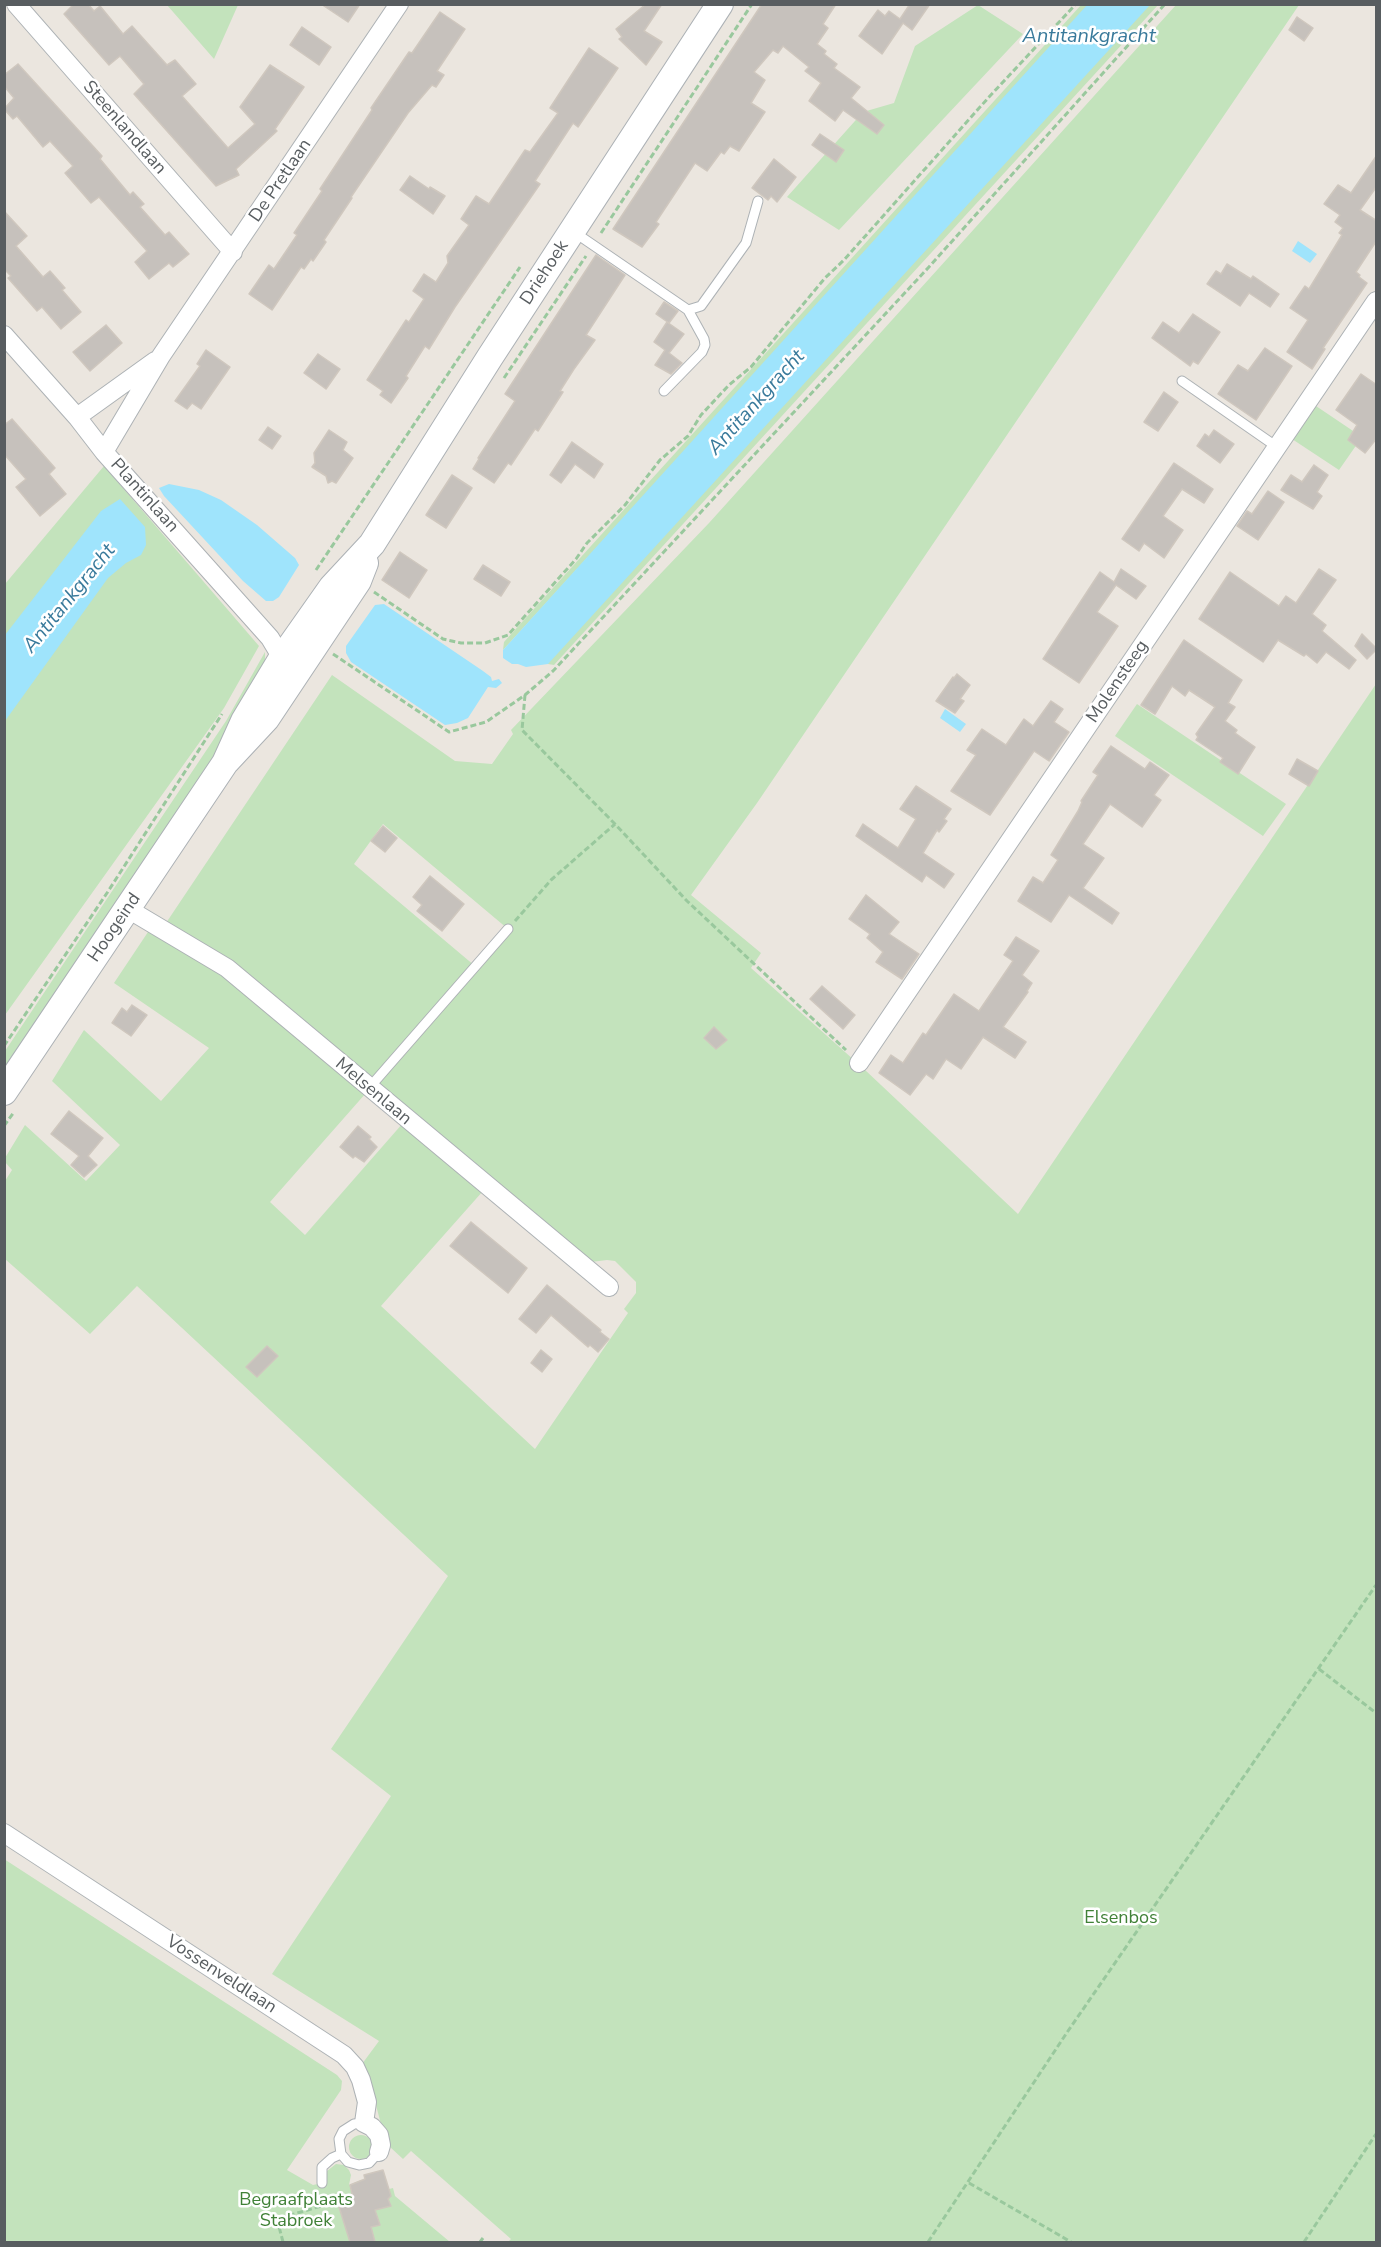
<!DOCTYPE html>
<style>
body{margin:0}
#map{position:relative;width:1381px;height:2247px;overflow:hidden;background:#ebe6df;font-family:"Nunito Sans",sans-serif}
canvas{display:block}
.frame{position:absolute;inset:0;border:6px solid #585d60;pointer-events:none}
</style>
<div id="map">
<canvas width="1381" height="2247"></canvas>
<div class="frame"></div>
</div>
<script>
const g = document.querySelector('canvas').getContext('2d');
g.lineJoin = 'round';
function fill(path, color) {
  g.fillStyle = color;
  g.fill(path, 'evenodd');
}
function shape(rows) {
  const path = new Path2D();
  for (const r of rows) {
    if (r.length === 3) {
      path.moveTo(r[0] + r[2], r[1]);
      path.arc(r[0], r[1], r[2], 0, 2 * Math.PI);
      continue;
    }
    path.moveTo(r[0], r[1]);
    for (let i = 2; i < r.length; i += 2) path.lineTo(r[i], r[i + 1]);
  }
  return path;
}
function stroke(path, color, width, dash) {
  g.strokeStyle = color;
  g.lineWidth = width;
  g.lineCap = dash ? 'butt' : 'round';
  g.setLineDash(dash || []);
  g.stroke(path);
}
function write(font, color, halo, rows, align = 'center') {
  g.font = font + ' "Nunito Sans",sans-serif';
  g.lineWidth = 5;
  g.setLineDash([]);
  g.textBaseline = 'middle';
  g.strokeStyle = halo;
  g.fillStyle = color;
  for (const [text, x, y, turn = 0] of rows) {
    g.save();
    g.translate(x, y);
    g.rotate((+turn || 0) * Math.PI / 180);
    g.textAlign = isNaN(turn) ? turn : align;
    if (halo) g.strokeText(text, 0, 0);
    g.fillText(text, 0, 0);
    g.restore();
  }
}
fill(shape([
 [167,5,238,5,214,59],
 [978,5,1023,34,839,230,787,197,863,112,894,103,915,46],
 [1081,5,1094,5,503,650,504,642],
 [1143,5,1158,5,554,665,548,664,548,658],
 [1176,5,1299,5,757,803,691,895,761,953,751,968,864,1069,1018,1214,1376,684,1376,2242,508,2242,511,2239,411,2151,403,2159,390,2147,382,2128,368,2075,362,2064,379,2041,272,1974,391,1796,331,1749,448,1576,137,1286,90,1334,5,1259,5,1181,12,1170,5,1162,5,1158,25,1125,86,1181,120,1145,52,1081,84,1030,161,1101,209,1048,114,983,150,929,214,965,366,1093,270,1202,305,1235,403,1123,483,1191,381,1306,535,1449,628,1313,624,1309,636,1293,636,1282,615,1261,607,1260,591,1262,166,923,332,675,455,761,492,764,513,734,511,730,709,523],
 [383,824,508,929,475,966,354,864],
 [1316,406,1362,437,1339,470,1292,439],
 [104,466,259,646,224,708,5,1015,5,584],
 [265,652,265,664,226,742,5,1070,5,1051,226,721],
 [1137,704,1286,804,1263,836,1115,736],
 [4,1859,337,2075,342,2081,341,2090,287,2170,313,2185,327,2182,327,2171,336,2164,344,2165,349,2170,351,2175,349,2185,361,2180,365,2181,364,2175,383,2170,389,2189,393,2188,395,2196,450,2242,5,2242],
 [361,2147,12]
]), '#c3e3bc');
fill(shape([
 [1087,5,1150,5,548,664,526,667,518,664,512,664,503,658,503,650],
 [1298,241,1317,254,1310,263,1292,251],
 [169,484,199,490,221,500,257,525,295,558,299,565,279,597,273,601,266,601,243,581,164,496,159,488],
 [120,499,145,527,146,545,141,555,126,563,108,578,5,721,5,635,101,511],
 [384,604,483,671,491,677,492,681,499,679,502,683,496,688,488,687,468,718,457,723,445,725,351,662,346,653,346,646,375,605],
 [945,709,966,724,960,732,940,718]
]), '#9fe4fc');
const building = shape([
 [74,4,88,4,94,11,100,6,123,34,132,26,167,65,175,60,196,84,182,96,228,148,255,124,240,107,270,65,304,87,275,129,277,131,236,169,239,175,216,186,134,94,144,84,120,56,109,65,64,14,74,4],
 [321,4,360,4,348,22,321,4],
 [646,4,662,4,644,31,662,42,646,65,619,39,622,37,616,29,646,4],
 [762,4,836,4,823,24,828,28,817,44,826,51,824,54,837,64,834,68,860,87,851,98,884,125,877,134,843,110,835,121,809,101,821,83,805,71,809,67,783,46,778,53,773,50,754,72,765,80,751,103,765,112,739,151,730,146,724,154,721,152,707,171,695,163,656,222,659,224,642,247,613,229,762,4],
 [910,4,930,4,912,30,903,23,882,54,859,36,878,10,885,16,889,11,900,19,910,4],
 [440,12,465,29,437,71,444,75,436,87,432,85,408,113,351,197,352,198,324,240,326,242,313,261,311,259,304,269,301,267,272,310,249,294,269,265,274,269,297,235,294,233,322,191,320,189,372,110,371,108,409,52,412,53,440,12],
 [1297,17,1313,28,1304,41,1289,30,1297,17],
 [302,27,331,47,319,65,290,45,302,27],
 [589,48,618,68,578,127,573,123,535,181,540,184,455,307,429,349,425,346,406,376,408,378,391,403,380,395,383,391,367,380,406,320,409,322,424,299,413,291,424,274,436,282,448,263,447,256,469,225,461,219,476,196,489,204,525,150,530,152,558,113,550,108,589,48],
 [18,64,102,156,100,159,130,195,133,192,144,204,140,207,165,235,169,232,189,254,173,267,169,263,149,279,135,262,147,251,99,197,91,203,65,173,73,166,50,141,43,147,17,116,13,119,4,109,14,98,4,86,4,75,18,64],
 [820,134,844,150,836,162,812,145,820,134],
 [1377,155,1377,186,1360,210,1377,221,1377,240,1356,272,1360,275,1359,277,1367,283,1323,348,1325,349,1312,369,1287,352,1308,320,1290,308,1305,286,1309,289,1342,235,1339,233,1343,228,1335,222,1340,215,1324,204,1338,185,1351,193,1377,155],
 [774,159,796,177,777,202,771,196,768,200,752,188,774,159],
 [410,176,429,189,430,187,445,196,433,214,400,190,410,176],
 [4,211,27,236,16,246,43,277,50,271,65,288,62,290,81,312,61,329,42,307,37,311,8,278,11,276,4,269,4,211],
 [596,255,625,275,586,335,595,340,574,369,560,391,563,392,538,431,535,429,511,465,508,463,494,483,473,469,479,459,478,458,515,401,505,394,596,255],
 [1227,264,1251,279,1253,276,1279,294,1270,307,1249,293,1240,306,1207,284,1216,271,1221,274,1227,264],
 [664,302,678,311,669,323,656,314,664,302],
 [1193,314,1220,332,1198,364,1193,361,1190,366,1152,338,1163,322,1179,333,1193,314],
 [667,322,684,334,669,353,682,363,671,374,655,365,665,350,654,342,667,322],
 [106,325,122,343,90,371,73,352,106,325],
 [1265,348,1292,366,1256,420,1218,394,1238,365,1248,371,1265,348],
 [206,350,230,367,201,409,192,403,187,409,175,401,200,366,197,364,206,350],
 [318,354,340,369,326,389,304,373,318,354],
 [1361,374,1377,385,1377,438,1365,453,1348,440,1357,425,1336,410,1361,374],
 [1164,392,1178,402,1158,431,1144,422,1164,392],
 [12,419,55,468,49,474,66,494,40,516,16,487,26,479,4,454,4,425,12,419],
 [268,427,281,436,272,449,259,440,268,427],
 [329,430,347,442,343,450,353,458,336,483,332,481,328,483,326,476,312,467,315,463,314,453,329,430],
 [1214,430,1234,444,1220,463,1197,446,1205,434,1209,437,1214,430],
 [572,442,603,464,594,478,575,464,561,483,550,475,572,442],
 [1174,463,1213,489,1204,503,1182,489,1163,516,1183,530,1164,558,1144,543,1139,551,1122,539,1174,463],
 [1314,465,1328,475,1317,492,1322,496,1313,509,1281,490,1291,475,1302,482,1314,465],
 [452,475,472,488,446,528,426,515,452,475],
 [1268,491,1284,502,1258,540,1237,526,1247,511,1252,514,1268,491],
 [400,552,427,570,409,598,382,580,400,552],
 [483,565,510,582,501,596,474,579,483,565],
 [1121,569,1146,586,1136,599,1116,585,1097,612,1118,626,1079,683,1043,659,1100,572,1114,582,1121,569],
 [1319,569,1336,580,1312,614,1326,625,1322,631,1356,660,1349,669,1326,652,1317,663,1306,654,1304,656,1278,640,1263,662,1199,619,1230,572,1279,606,1286,596,1296,603,1319,569],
 [1362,634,1377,649,1367,659,1355,646,1362,634],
 [1184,640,1242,680,1228,703,1235,707,1225,721,1237,730,1235,733,1255,747,1238,774,1220,762,1223,758,1196,740,1198,737,1196,734,1215,707,1189,690,1185,696,1172,686,1155,714,1141,705,1184,640],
 [957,674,970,685,960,699,964,701,955,713,936,701,953,677,954,678,957,674],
 [1051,701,1063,709,1054,722,1069,732,1049,761,1034,751,990,815,951,791,976,755,967,750,982,729,1006,745,1024,719,1033,726,1051,701],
 [1111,746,1145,769,1150,762,1169,775,1154,795,1161,800,1142,827,1110,804,1083,844,1104,858,1083,888,1119,913,1112,924,1069,895,1051,922,1018,901,1033,877,1043,883,1058,860,1051,855,1078,811,1082,802,1081,801,1098,775,1093,772,1111,746],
 [1297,759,1318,771,1309,786,1289,774,1297,759],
 [916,786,951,809,944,819,947,821,939,832,937,830,923,853,954,874,944,888,926,875,922,882,856,836,863,824,898,848,916,819,900,809,916,786],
 [383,826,397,838,385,852,371,841,383,826],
 [430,876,464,904,442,931,417,911,422,905,413,897,430,876],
 [866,895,899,922,889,934,919,954,902,979,876,962,883,952,867,938,870,934,849,919,866,895],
 [1016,937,1039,951,1022,975,1032,983,1027,991,1028,992,1003,1027,1026,1042,1015,1058,983,1037,961,1069,946,1059,933,1079,926,1074,910,1095,879,1073,891,1055,903,1063,923,1033,926,1035,954,994,979,1011,1013,961,1004,955,1016,937],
 [822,986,855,1015,843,1029,810,999,822,986],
 [132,1005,147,1015,131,1036,112,1023,122,1008,127,1012,132,1005],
 [714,1027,727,1040,716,1049,704,1038,714,1027],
 [69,1111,103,1138,88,1156,97,1165,84,1177,71,1165,79,1156,51,1134,69,1111],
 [358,1126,371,1137,369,1139,377,1147,364,1162,355,1156,353,1158,340,1147,358,1126],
 [471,1222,527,1268,508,1293,450,1246,471,1222],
 [547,1285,601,1330,600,1332,609,1339,598,1352,590,1345,588,1347,551,1315,536,1333,519,1319,547,1285],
 [267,1346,278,1356,257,1377,246,1367,267,1346],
 [541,1350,552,1359,542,1372,531,1363,541,1350],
 [383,2170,391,2196,388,2199,391,2206,375,2210,380,2225,371,2227,375,2242,350,2242,339,2207,342,2206,341,2201,353,2198,350,2185,365,2179,364,2175,383,2170]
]);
fill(building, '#c6c1bc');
stroke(building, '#cfc7be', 1.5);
const service = shape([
 [574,232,688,310,704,339,705,345,702,352,664,391],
 [688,310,701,306,746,243,758,201],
 [1182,381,1277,447],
 [369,1088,508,929],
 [364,2123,354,2124,343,2131,339,2139,341,2154,348,2162,359,2165,369,2163,379,2152],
 [322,2183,322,2167,332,2158,341,2154]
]);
const minor = shape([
 [16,4,233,252],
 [4,335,77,417,104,452,270,638,282,658,290,664],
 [77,417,155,361],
 [104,452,161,356,399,4],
 [128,909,227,968,609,1287],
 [859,1063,1376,301],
 [4,1833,344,2055,355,2067,361,2080,367,2102,364,2123,372,2127,379,2135,381,2145,379,2152]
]);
const secondary = shape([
 [225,763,244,721,282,658,332,587,372,544,490,357,720,4],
 [4,1092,225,763,266,719,358,581,365,563]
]);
stroke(service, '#adb2b5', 11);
stroke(minor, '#adb2b5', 20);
stroke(secondary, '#acb1b5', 28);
stroke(shape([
 [601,233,752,4],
 [504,378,586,256],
 [316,570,520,267],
 [374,592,443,639,461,643,485,643,508,635,576,559,587,543,625,505,660,460,688,436,701,415,729,385,751,367,825,278,844,260,989,97,1076,4],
 [333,654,449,732,486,722,525,695,553,671,928,268,1165,4],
 [525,695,522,730,615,824,687,901,846,1050],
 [515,921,551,880,615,824],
 [4,1046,107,893,222,714],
 [4,1126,14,1112],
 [1319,1669,1376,1713],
 [969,2183,1071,2242],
 [283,2242,277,2219,328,2204],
 [480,2242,483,2238],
 [928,2242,1068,2031,1376,1585],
 [1304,2242,1376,2134]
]), '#99c89d', 3, [6, 3]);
stroke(service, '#fff', 9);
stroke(minor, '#fff', 18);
stroke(secondary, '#fff', 26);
write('18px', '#585d60', '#fff', [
 ["Steenlandlaan",124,128,49],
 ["De Pretlaan",281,181,-56],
 ["Driehoek",545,273,-57],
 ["Plantinlaan",144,496,48],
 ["Molensteeg",1118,682,-56],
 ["Hoogeind",115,928,-56],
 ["Melsenlaan",373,1092,40],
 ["Vossenveldlaan",221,1975,33]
]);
write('18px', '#408137', '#fff', [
 ["Elsenbos",1121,1919],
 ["Begraafplaats",296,2201],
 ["Stabroek",296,2222]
]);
write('italic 20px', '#397a9b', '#fff', [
 ["Antitankgracht",1089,37],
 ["Antitankgracht",757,403,-48],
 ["Antitankgracht",70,599,-51]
]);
</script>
